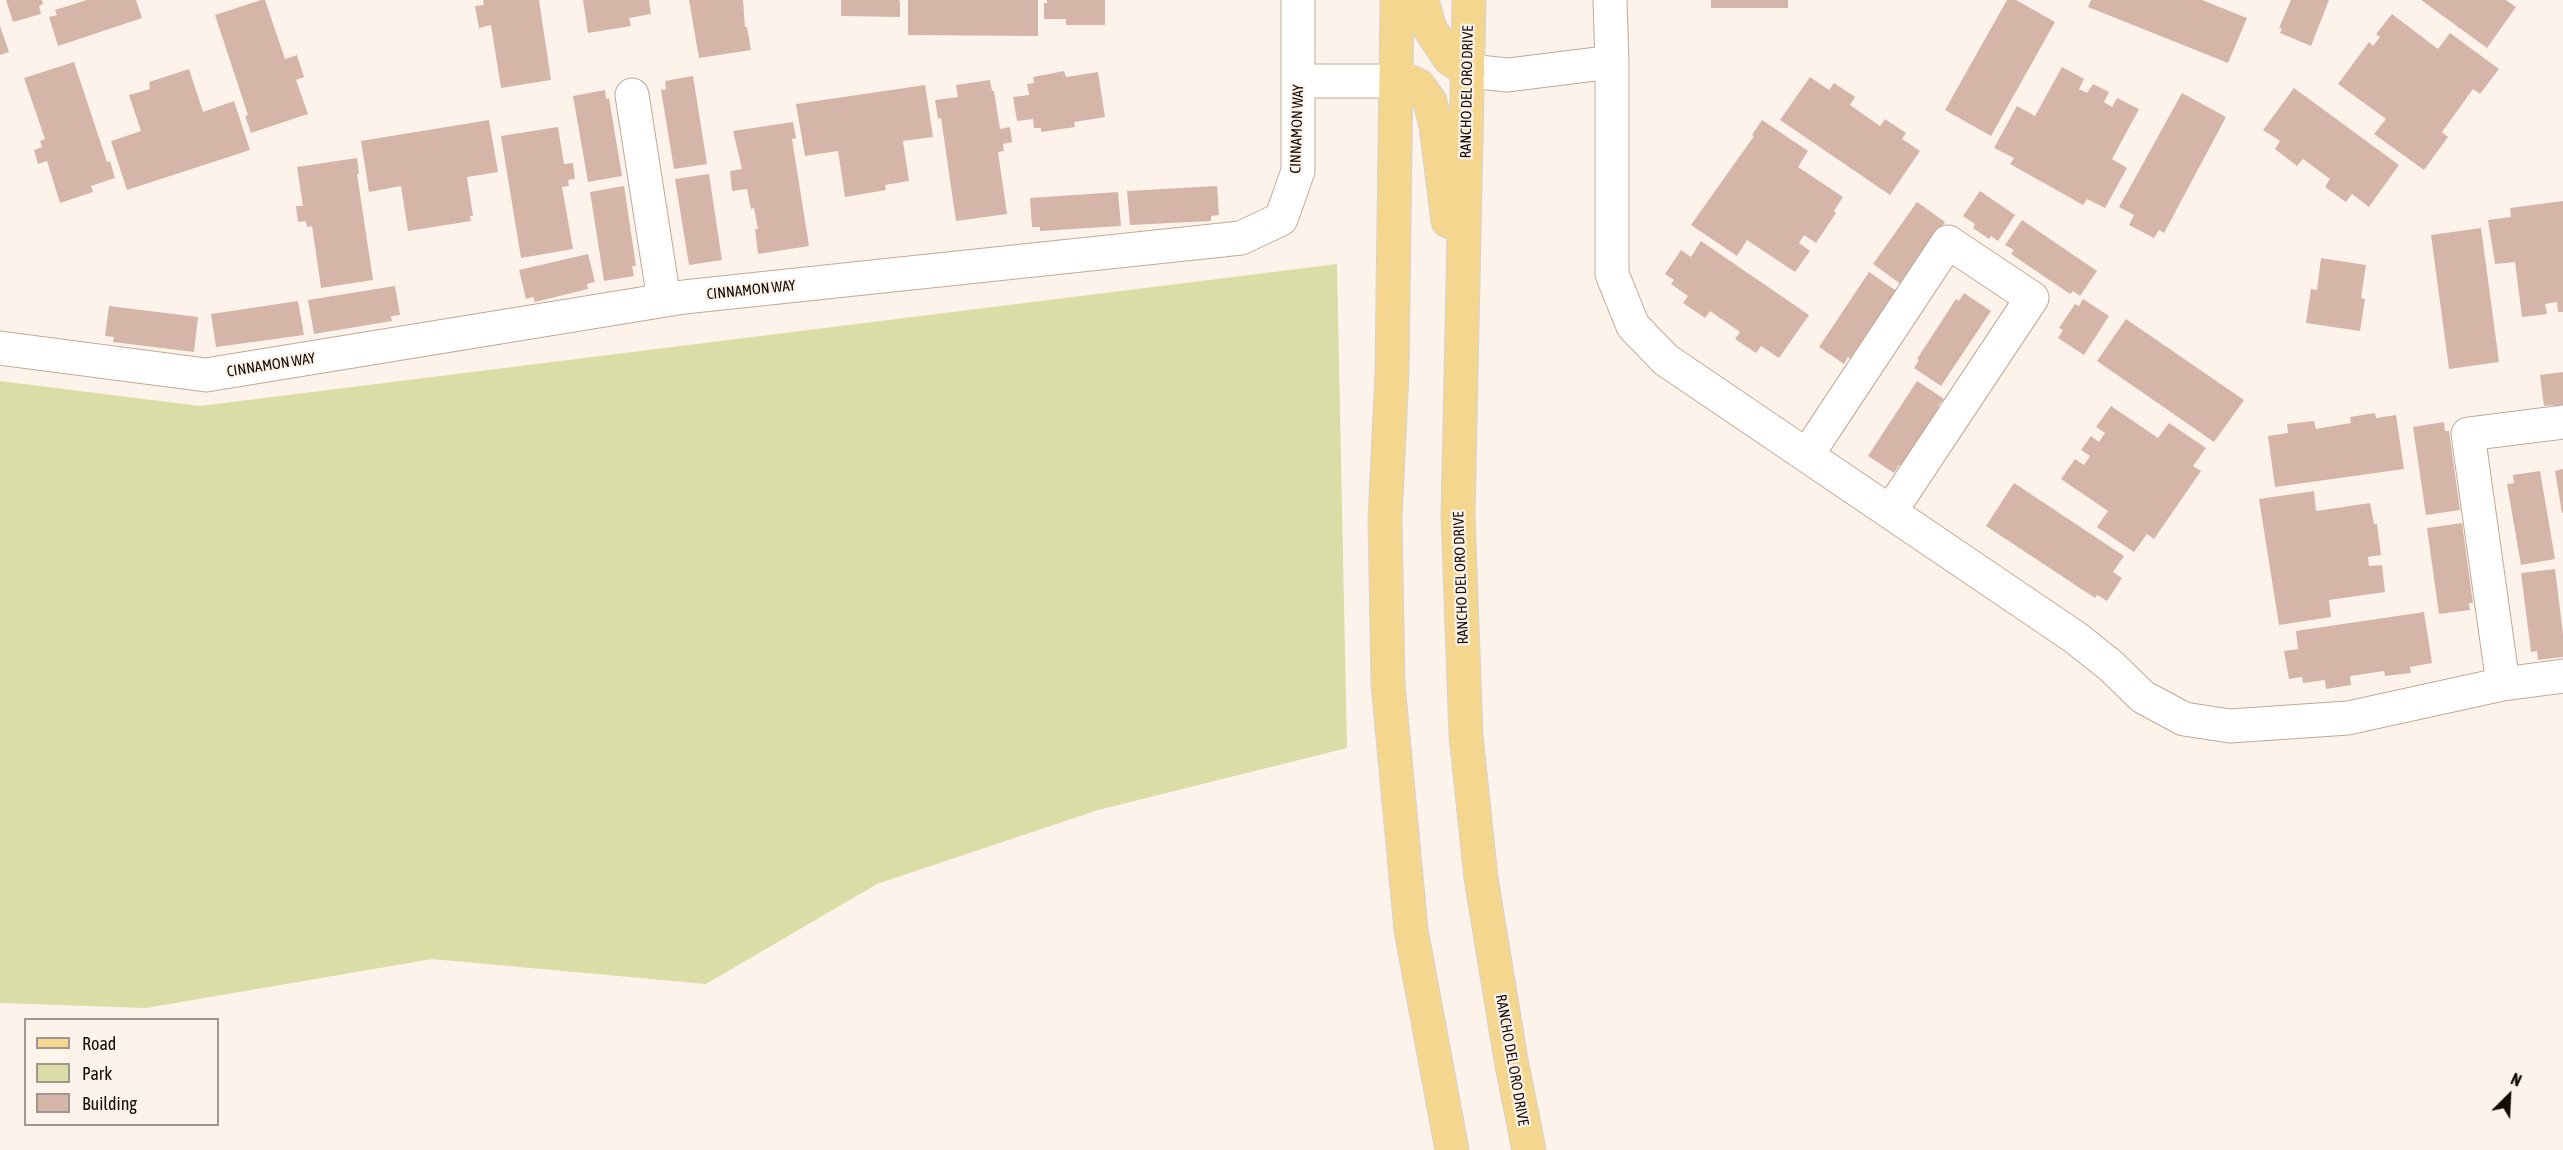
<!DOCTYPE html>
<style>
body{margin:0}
#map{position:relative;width:2563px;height:1150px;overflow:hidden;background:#fef3eb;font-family:"Asap Condensed",sans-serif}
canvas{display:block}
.legend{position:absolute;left:24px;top:1018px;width:195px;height:108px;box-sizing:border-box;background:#fef3eb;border:2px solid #a0968f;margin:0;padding:8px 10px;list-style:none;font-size:18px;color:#140b05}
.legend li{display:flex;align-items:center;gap:12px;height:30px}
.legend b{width:30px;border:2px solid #a0968f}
.north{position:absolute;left:2479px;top:1066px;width:60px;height:60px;-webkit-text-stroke:4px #fef3eb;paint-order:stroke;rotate:24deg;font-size:16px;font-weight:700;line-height:24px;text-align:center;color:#140b05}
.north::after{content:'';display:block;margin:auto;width:21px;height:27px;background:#140b05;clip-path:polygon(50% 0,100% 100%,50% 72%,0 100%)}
</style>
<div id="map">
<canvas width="2563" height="1150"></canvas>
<ul class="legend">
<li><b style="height:8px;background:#f4d68f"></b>Road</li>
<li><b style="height:16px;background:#dadda5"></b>Park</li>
<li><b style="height:16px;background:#d4b5a8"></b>Building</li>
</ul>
<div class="north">N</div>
</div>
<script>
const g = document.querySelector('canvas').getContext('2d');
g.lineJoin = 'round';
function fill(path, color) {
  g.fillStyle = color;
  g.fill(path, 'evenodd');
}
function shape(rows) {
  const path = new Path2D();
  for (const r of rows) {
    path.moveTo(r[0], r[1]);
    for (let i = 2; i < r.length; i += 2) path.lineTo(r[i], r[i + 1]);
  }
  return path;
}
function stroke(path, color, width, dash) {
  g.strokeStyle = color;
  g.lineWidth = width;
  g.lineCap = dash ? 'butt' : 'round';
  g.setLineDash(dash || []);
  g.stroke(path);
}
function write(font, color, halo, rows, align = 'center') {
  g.font = font + ' "Asap Condensed",sans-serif';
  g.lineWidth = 4.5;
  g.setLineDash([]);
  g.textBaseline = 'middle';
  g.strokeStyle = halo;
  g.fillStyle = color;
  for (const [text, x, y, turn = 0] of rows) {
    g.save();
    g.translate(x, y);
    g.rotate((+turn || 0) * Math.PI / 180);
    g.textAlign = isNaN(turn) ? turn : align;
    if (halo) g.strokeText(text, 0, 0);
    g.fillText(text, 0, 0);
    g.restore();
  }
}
fill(shape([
 [1337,264,1347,748,1098,810,877,884,706,984,432,959,146,1008,0,1003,0,381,200,406]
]), '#dadda5');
fill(shape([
 [6,0,42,0,43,4,39,6,41,14,13,22],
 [87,0,136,0,142,18,58,46,49,17,57,15,55,10],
 [261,0,265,0,285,59,297,55,304,77,296,80,308,114,251,133,245,116,248,115,215,15],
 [483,0,539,0,551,80,501,88,491,25,479,28,475,6,484,5],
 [583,0,649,0,651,14,629,18,631,26,588,33],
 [689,0,743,0,745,27,747,27,751,50,699,58],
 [841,0,898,0,900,1,900,17,841,16],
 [908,0,1038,0,1038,36,908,35],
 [1047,0,1105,0,1105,25,1066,25,1066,19,1044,19,1044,3,1047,3],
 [1711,0,1788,0,1788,8,1711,8],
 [2007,0,2016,0,2055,22,1991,136,1945,110],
 [2091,0,2202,0,2247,18,2228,63,2088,7],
 [2291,0,2329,0,2311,46,2280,33,2282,29,2279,28],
 [2421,0,2506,0,2516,7,2487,48],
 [2392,14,2438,49,2450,33,2499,69,2480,94,2473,89,2442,132,2448,137,2424,170,2374,134,2386,119,2338,84,2369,42,2373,46,2380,37,2376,34],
 [0,26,9,52,0,55],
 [74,62,107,162,110,161,115,178,91,186,93,192,60,203,47,161,38,164,34,150,42,147,40,141,45,139,24,78],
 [2062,67,2084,79,2079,89,2087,93,2093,84,2109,92,2104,102,2112,107,2117,98,2139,109,2112,159,2127,168,2105,208,2087,199,2083,205,2010,164,2014,158,1994,148,2017,106,2035,116],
 [189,69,203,112,234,101,250,150,127,190,111,141,141,131,129,95,150,89,149,82],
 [1064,71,1066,77,1098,72,1105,117,1074,122,1075,127,1041,132,1041,128,1034,128,1033,119,1017,121,1013,97,1029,95,1027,84,1034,83,1033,77],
 [693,76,707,164,674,169,661,90,666,89,665,81],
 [1810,77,1829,90,1834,83,1855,97,1850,105,1880,126,1885,119,1906,133,1902,139,1920,151,1890,195,1780,120],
 [990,80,992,91,994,91,1000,129,1010,127,1012,142,1003,144,1004,151,998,152,1007,214,956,221,941,118,938,119,935,100,958,97,956,85],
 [925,85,933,137,903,141,909,181,885,185,886,190,845,197,838,151,805,156,796,104],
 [2294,88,2399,165,2369,207,2352,194,2346,202,2325,187,2330,179,2303,159,2297,166,2275,149,2280,141,2263,130],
 [605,90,606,99,609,98,622,176,588,182,573,96],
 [2182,93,2226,117,2164,233,2159,230,2154,238,2129,225,2134,215,2119,207],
 [489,120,498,172,467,177,473,216,470,216,471,221,408,231,401,186,369,192,361,141],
 [1762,120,1808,151,1798,167,1843,197,1834,211,1836,213,1816,243,1804,235,1799,243,1810,251,1795,272,1747,240,1737,256,1691,225,1754,136,1752,135],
 [793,122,796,138,792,139,809,246,758,254,755,229,758,229,754,208,751,209,747,189,732,191,730,171,742,169,733,131],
 [558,127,564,164,573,163,575,179,568,180,569,186,562,187,573,249,521,258,501,136],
 [357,158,359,174,357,174,373,280,321,288,312,226,307,227,306,221,298,222,296,206,303,206,297,167],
 [709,174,722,260,689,265,675,179],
 [624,186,636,266,632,266,634,276,604,281,590,192],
 [1217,186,1219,215,1211,216,1211,221,1130,225,1127,191],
 [1980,191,2015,215,1998,241,1991,236,1989,239,1973,228,1975,224,1963,216],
 [1118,192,1121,226,1040,231,1040,227,1032,227,1030,198],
 [2563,201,2563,312,2558,312,2557,302,2545,304,2547,314,2522,317,2515,262,2495,264,2488,220,2511,217,2510,208],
 [1917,202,1945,222,1902,285,1873,264],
 [2022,220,2097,271,2080,296,2073,291,2070,294,2011,254,2014,250,2005,245],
 [2481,228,2499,362,2449,369,2431,235],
 [1701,241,1809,315,1779,358,1761,346,1756,353,1735,339,1740,332,1710,311,1705,318,1683,303,1688,296,1671,284,1674,280,1665,274,1681,250,1691,257],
 [588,254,595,282,587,284,588,289,535,302,533,297,526,299,519,270],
 [2321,258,2366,265,2361,298,2365,299,2360,331,2306,323,2311,289,2317,290],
 [1869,272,1898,292,1852,360,1848,357,1844,364,1819,347],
 [395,286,400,315,391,316,392,321,314,334,308,300],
 [1964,293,1991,311,1941,386,1914,368,1919,360,1917,359,1956,299,1959,301],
 [2083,299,2109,316,2084,355,2058,338,2063,330,2059,328,2075,304,2079,306],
 [298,301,304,335,216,347,211,314],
 [109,306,198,317,194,352,113,342,114,337,105,336],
 [2126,319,2244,400,2214,442,2097,361],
 [2563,372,2563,407,2553,408,2553,405,2544,406,2540,375],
 [1917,381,1944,399,1938,406,1941,409,1902,467,1899,465,1894,473,1868,456],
 [2111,406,2158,438,2169,423,2206,448,2193,466,2201,471,2154,539,2147,534,2134,552,2097,527,2108,511,2061,479,2075,459,2084,465,2090,456,2081,450,2091,436,2099,442,2105,433,2096,427],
 [2375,413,2376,418,2396,415,2404,469,2275,487,2268,436,2288,433,2287,424,2314,421,2316,429,2351,423,2350,417],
 [2444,422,2445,431,2449,431,2460,510,2426,515,2413,427],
 [2563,469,2563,513,2562,513,2555,471],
 [2540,471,2555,559,2521,565,2507,484,2514,483,2513,475],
 [2014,483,2124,556,2113,572,2122,578,2107,601,2097,595,2095,598,1986,526],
 [2314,491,2316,511,2370,503,2374,524,2377,524,2381,555,2368,557,2369,566,2382,565,2385,592,2329,600,2331,617,2279,625,2259,499],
 [2462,523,2473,603,2469,603,2470,610,2439,614,2427,528],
 [2555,569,2563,634,2563,657,2538,660,2537,651,2531,652,2521,573],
 [2424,612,2432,663,2410,667,2411,673,2385,676,2384,671,2350,676,2351,685,2326,689,2325,680,2303,683,2302,677,2289,679,2284,651,2298,649,2296,631]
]), '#d4b5a8');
const minor = shape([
 [1610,0,1612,62,1612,274,1633,326,1666,360,2076,638,2111,666,2143,697,2184,719,2230,726,2348,718,2503,684,2563,676],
 [1468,71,1508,75,1612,62],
 [1299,81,1397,81],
 [632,95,664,300],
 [0,348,206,375,684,297,1241,238,1281,219,1298,171,1298,0],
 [1807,455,1948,242,2032,298,1890,512],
 [2503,684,2468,434,2563,422]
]);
const major = shape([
 [1397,0,1392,372,1385,519,1388,684,1411,930,1452,1150],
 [1422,0,1430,29,1450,59,1468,71],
 [1469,0,1458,515,1466,736,1481,878,1511,1060,1529,1150],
 [1397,81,1411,82,1419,86,1430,102,1436,126,1448,221]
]);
stroke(minor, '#c1a994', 35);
stroke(major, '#d5d3d2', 35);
stroke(minor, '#fff', 33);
stroke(major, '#f4d68f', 33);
write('15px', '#140b05', '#fef3eb', [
 ["RANCHO DEL ORO DRIVE",1467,92,-89],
 ["CINNAMON WAY",1297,129,-88],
 ["CINNAMON WAY",751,290,-6],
 ["CINNAMON WAY",271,365,-9],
 ["RANCHO DEL ORO DRIVE",1461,578,-92],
 ["RANCHO DEL ORO DRIVE",1512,1060,80]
]);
</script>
